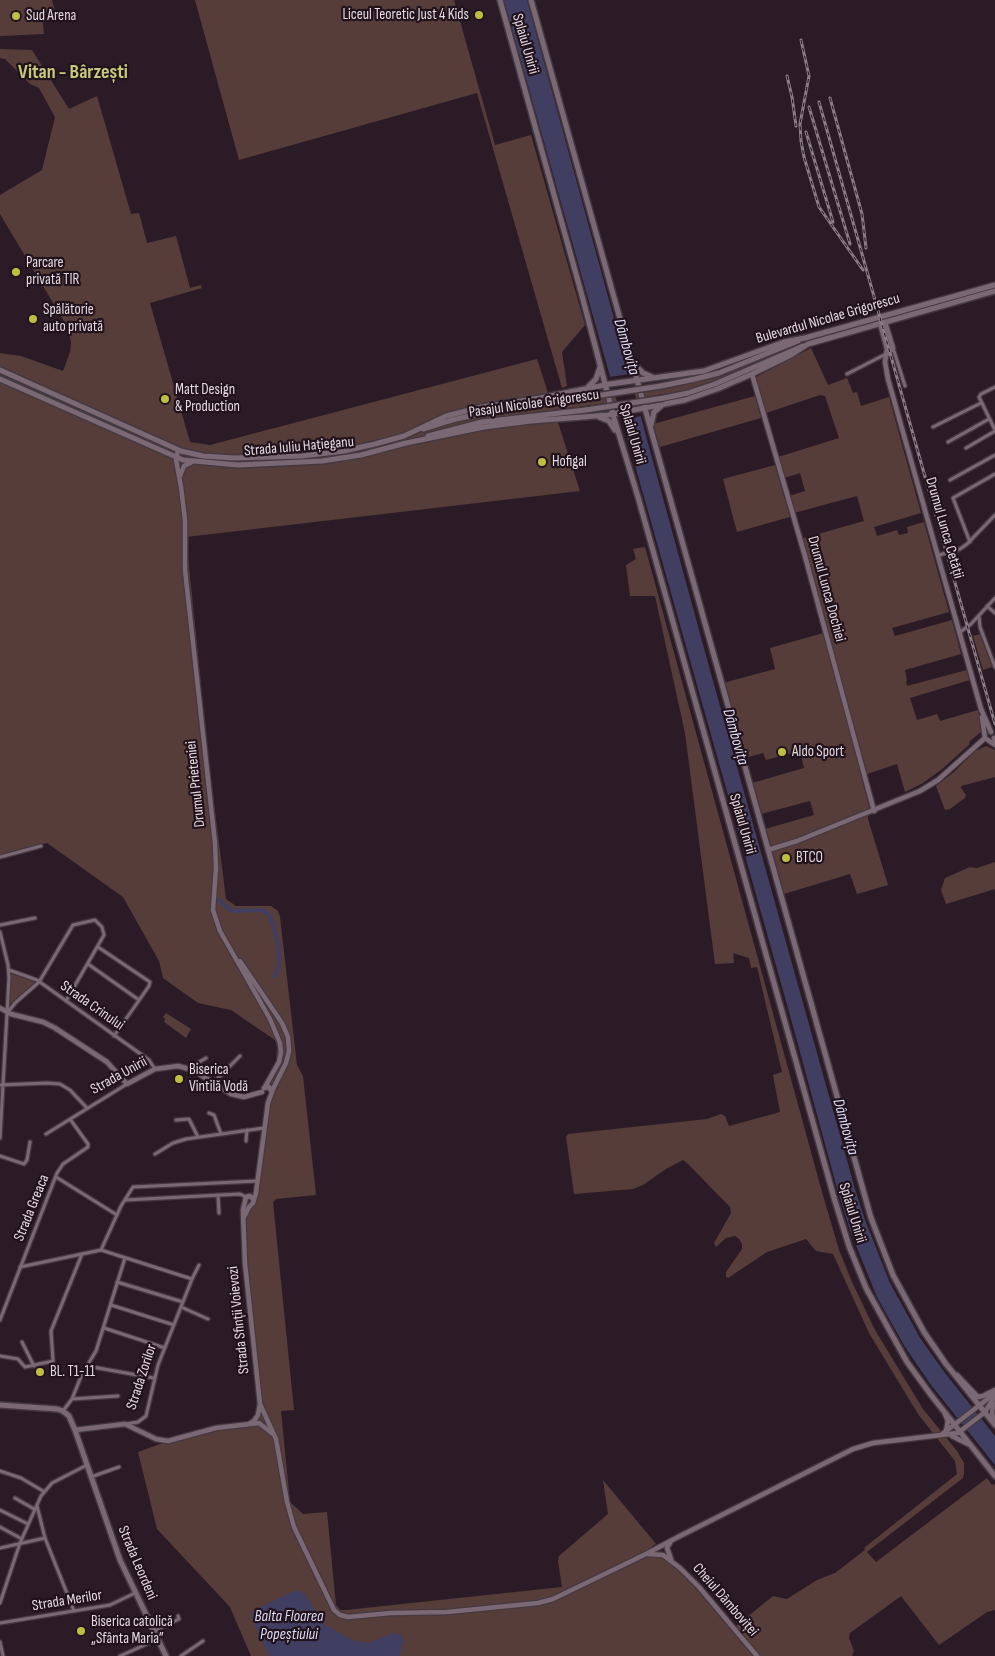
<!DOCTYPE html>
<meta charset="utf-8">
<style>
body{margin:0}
canvas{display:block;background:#2b1b26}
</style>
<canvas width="995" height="1656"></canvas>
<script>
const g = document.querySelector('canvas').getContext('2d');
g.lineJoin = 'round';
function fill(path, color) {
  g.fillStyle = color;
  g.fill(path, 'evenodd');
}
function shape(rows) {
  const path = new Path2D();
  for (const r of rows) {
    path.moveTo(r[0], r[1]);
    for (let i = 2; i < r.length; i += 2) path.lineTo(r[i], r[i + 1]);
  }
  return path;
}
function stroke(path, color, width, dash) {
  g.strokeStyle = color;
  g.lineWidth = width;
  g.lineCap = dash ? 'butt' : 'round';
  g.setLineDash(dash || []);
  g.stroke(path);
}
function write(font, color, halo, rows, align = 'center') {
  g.font = font + ' "Sofia Sans Condensed",sans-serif';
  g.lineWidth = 4.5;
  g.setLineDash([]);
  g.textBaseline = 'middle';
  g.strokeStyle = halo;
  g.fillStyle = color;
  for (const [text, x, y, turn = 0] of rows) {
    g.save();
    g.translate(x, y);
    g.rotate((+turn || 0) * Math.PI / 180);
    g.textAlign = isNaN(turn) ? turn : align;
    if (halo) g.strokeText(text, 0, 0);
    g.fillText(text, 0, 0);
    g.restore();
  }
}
fill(shape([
 [0,0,52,0,55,11,42,14,44,34,0,36],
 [195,0,454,0,495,145,531,135,585,325,562,352,567,386,562,388,477,93,239,160],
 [0,49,32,50,69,109,97,96,131,214,139,213,147,243,176,236,190,288,201,285,202,288,150,303,190,442,210,445,537,359,552,405,682,384,797,344,797,346,770,358,709,384,697,388,630,400,554,410,580,491,186,537,209,764,226,899,236,906,271,906,278,911,280,917,297,1065,303,1076,316,1195,276,1199,273,1202,294,1410,281,1411,290,1502,303,1514,327,1512,336,1605,340,1610,346,1610,562,1587,558,1561,559,1556,608,1514,603,1480,656,1544,651,1547,657,1556,669,1561,686,1577,753,1656,251,1656,230,1607,157,1529,138,1452,163,1443,176,1442,212,1430,248,1426,254,1419,261,1402,247,1260,246,1227,248,1210,254,1204,269,1102,273,1096,274,1091,278,1088,274,1083,261,1088,276,1061,277,1046,275,1040,231,1010,198,1003,163,978,159,961,123,897,47,843,0,855,0,353,21,356,63,371,70,352,71,343,68,328,0,214,0,195,42,170,55,117,39,88,30,84,5,59,0,58],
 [811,348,828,385,847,378,853,393,857,392,861,406,889,397,896,423,921,513,874,527,877,536,897,530,899,535,908,533,907,527,924,522,949,612,892,628,895,636,952,620,961,654,905,670,907,681,906,682,907,686,967,670,970,680,910,698,917,720,937,714,940,721,978,710,982,731,969,742,970,744,941,770,923,783,905,792,897,764,861,776,869,806,868,819,888,885,857,894,850,874,784,894,765,829,814,815,810,801,761,814,752,783,804,768,800,751,766,760,763,753,745,758,723,683,775,669,770,648,827,632,801,539,864,521,857,496,794,513,789,496,805,491,800,473,784,478,778,457,839,438,825,396,820,395,766,413,756,377],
 [755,396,761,418,660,447,653,424],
 [775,465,790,517,737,532,723,479],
 [645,547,822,1192,839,1250,852,1282,875,1330,923,1409,957,1451,964,1463,964,1474,963,1478,867,1552,876,1562,987,1478,992,1485,995,1484,995,1610,987,1612,939,1645,901,1596,850,1633,849,1638,854,1651,852,1656,760,1656,735,1627,773,1596,787,1599,817,1580,835,1573,865,1550,864,1548,957,1474,955,1461,918,1414,869,1333,833,1254,816,1251,806,1239,767,1252,728,1278,726,1277,726,1272,742,1249,742,1244,739,1239,735,1236,726,1238,716,1247,714,1243,731,1213,730,1207,688,1164,683,1160,666,1169,643,1185,633,1189,574,1194,566,1137,568,1134,707,1119,721,1114,725,1116,729,1126,780,1112,773,1075,782,1072,757,967,751,968,749,958,733,953,734,963,715,964,685,733,655,596,630,596,626,565,636,559,633,549],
 [980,634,992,667,983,670,973,636],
 [986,746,995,750,995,777,961,786,961,788,966,795,965,798,950,809,945,810,936,786,954,772,975,751],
 [995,862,995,889,946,904,941,890,945,878,970,867,977,868],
 [12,974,35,982,10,1004,11,975],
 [166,1013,191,1029,186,1038,164,1022,165,1019,163,1017]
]), '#563d39');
fill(shape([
 [504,0,527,0,711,674,855,1189,865,1220,890,1283,920,1338,945,1373,995,1436,995,1465,931,1385,905,1347,877,1297,851,1233,837,1188,788,1008],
 [299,1590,306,1595,323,1624,352,1640,368,1643,393,1633,402,1635,404,1641,399,1656,269,1656,252,1619,252,1611,292,1592]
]), '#403e61');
fill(shape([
 [629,374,641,416,622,420,610,377]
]), '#2b1b26');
stroke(shape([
 [219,900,232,911,261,910,268,914,273,924,279,948,279,964,275,977]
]), '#403e61', 4);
const minor = shape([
 [893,348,905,386],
 [847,374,886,354],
 [995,387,981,394,979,397,995,430],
 [933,427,981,403],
 [948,442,989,419],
 [966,448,995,431],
 [950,480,995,455],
 [970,542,953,498,995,474],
 [939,555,960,549,967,544,995,515],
 [987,606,995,613],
 [979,616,980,627,995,667],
 [960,632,971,624,995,598],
 [0,857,41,846],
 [0,925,35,918],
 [0,932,8,965,9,978,0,1138],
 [98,947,150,982,149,986,114,1036],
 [88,964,139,1000],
 [9,970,37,980,149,1060,155,1069],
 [8,1012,15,1003,39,982,73,925,95,920,102,927,104,935,66,1001],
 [189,1068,206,1058],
 [213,1083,240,1056],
 [0,1085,47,1083,60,1084,70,1090,87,1108],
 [209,1113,214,1115,221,1134],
 [176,1120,189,1119,198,1137],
 [46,1134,127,1084],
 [246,1141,247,1130],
 [155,1154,173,1143,186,1139,264,1128],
 [0,1156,24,1164,27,1160,30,1142],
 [56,1177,117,1215],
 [218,1195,219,1213],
 [125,1200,240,1194,246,1197],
 [101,1250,121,1206,133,1187,257,1181],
 [20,1267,101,1250,192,1279],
 [117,1282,183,1302],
 [111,1305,174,1325],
 [181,1307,208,1319],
 [0,1320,57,1173,63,1164,88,1147,88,1144,70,1119],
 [104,1328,165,1348],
 [22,1342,34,1366],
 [0,1356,18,1359,25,1367,53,1361,51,1331,82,1254],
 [87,1366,154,1378],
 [72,1399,118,1396],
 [63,1411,72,1399,82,1374,96,1351,125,1258],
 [126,1424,138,1422,146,1416,158,1365,192,1279,199,1265],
 [0,1471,21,1478,43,1491],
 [91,1477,119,1467],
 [15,1498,34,1509],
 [37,1506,45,1538,74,1611],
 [0,1510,28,1524],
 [0,1527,22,1539],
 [0,1548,45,1538],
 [0,1603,20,1543,41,1496,52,1483,87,1465],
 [0,1623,110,1605,135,1593],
 [154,1631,179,1619,178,1616],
 [0,1642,3,1656],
 [120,1656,158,1639],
 [181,1656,203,1641]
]);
const tertiary = shape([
 [885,322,893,348,887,354],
 [880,323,887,349,885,362,888,379,981,709,991,732],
 [752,374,805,556,874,811],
 [178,450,176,460,181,487,185,520,185,570,215,843,216,868,213,910,220,931,270,1019,280,1043,281,1053,279,1062,265,1087],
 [180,476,184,466,192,462],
 [982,717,985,738,995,745],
 [994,738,995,740],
 [768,850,797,841,920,791,938,780,985,738],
 [240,961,282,1023,288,1037,289,1051,286,1063,272,1091],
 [0,1008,11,1014,43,1022,55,1028,107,1062,127,1084,155,1069,178,1066,193,1070,231,1094,244,1097,262,1092],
 [244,1217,249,1207,253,1203,256,1193,268,1103,272,1092,269,1087,264,1088],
 [957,1375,978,1397,983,1396,995,1390],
 [993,1403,992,1414,995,1421],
 [260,1404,276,1439,287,1502,294,1527,334,1610,340,1615,348,1617,391,1613,447,1612,538,1603,553,1599,646,1554,678,1537,853,1449,873,1443,958,1433,985,1412,995,1396],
 [945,1414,948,1421,946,1431],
 [249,1424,254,1421,258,1415,260,1404,245,1263,243,1210,246,1197,250,1196,254,1200],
 [75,1430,125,1424,156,1439,168,1441,216,1428,259,1423,273,1434],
 [941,1435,994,1394],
 [952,1436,968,1444],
 [648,1554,663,1555,680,1568,699,1587,757,1656],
 [671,1559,667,1548,671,1541]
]);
const secondary = shape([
 [500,0,581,292,614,418,638,497,835,1201,849,1246,866,1288,907,1362,931,1395,995,1476],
 [531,0,871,1218,893,1275,924,1332,946,1364,995,1425],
 [635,365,643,373,652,377],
 [0,370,181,451,203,456,234,458,302,456,344,451,375,444,404,436,446,416,482,407,540,398,610,384,704,371,784,342,805,338,995,285],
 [0,379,183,460,238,465,322,461,361,455,406,443,484,427,531,421,608,415,685,400,717,389,752,374,791,355,808,344,995,291],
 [661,386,695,379,719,373,798,341],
 [588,387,596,379,600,367],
 [664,398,688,393,715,384,803,346],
 [599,417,609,421,615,430],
 [651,425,654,412,661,406],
 [423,429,452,420,483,413,582,398],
 [428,436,482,422,586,410],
 [0,1405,57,1409,63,1411,69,1416,75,1430,120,1560,166,1656]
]);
stroke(minor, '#453941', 5.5);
stroke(tertiary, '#453941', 7);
stroke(secondary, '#453941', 8);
stroke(minor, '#7b6875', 3);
stroke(tertiary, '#7b6875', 4.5);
stroke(secondary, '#7b6875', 5);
const rail = shape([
 [801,40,809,76,800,124,801,141,804,157,819,207,863,270],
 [787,76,792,97,796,126],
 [830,98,862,214,866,248],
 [819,102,995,724],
 [809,107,850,244],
 [806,132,833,222]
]);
stroke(rail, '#8a7d86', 3);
stroke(rail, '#21121c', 1, [4]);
const secondaryBridge = shape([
 [582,398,661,386],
 [586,410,664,398]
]);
stroke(secondaryBridge, '#453941', 8, []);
stroke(secondaryBridge, '#7b6875', 5);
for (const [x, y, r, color] of [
 [479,15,5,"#bebf42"],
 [16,16,5,"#bebf42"],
 [16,272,5,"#bebf42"],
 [33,319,5,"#bebf42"],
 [165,399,5,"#bebf42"],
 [542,462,5,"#bebf42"],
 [782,752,5,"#bebf42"],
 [786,858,5,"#bebf42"],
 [179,1079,5,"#bebf42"],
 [40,1372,5,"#bebf42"],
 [81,1631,5,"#bebf42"]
]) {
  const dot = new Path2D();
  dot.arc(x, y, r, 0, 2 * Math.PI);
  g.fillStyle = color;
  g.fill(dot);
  stroke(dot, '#21121c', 2);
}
write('15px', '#e4d9e0', '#21121c', [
 ["Liceul Teoretic Just 4 Kids",469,15,"right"],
 ["Sud Arena",26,16],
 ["Parcare",26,263],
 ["privată TIR",26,280],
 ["Spălătorie",43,310],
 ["auto privată",43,327],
 ["Matt Design",175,390],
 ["& Production",175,407],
 ["Hofigal",552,462],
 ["Aldo Sport",792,752],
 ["BTCO",796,858],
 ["Biserica",189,1070],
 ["Vintilă Vodă",189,1087],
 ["BL. T1-11",50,1372],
 ["Biserica catolică",91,1622],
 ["„Sfânta Maria”",91,1639]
], 'left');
write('15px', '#e4d9e0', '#21121c', [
 ["Splaiul Unirii",525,44,74],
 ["Bulevardul Nicolae Grigorescu",828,319,-16],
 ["Pasajul Nicolae Grigorescu",534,404,-8],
 ["Splaiul Unirii",632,434,74],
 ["Strada Iuliu Hațieganu",299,447,-5],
 ["Drumul Lunca Cetății",944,528,74],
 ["Drumul Lunca Dochiei",826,589,75],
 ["Drumul Prieteniei",196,784,-96],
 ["Splaiul Unirii",742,824,74],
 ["Strada Crinului",92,1006,35],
 ["Strada Unirii",119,1076,-29],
 ["Strada Greaca",32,1208,-68],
 ["Splaiul Unirii",852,1213,73],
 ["Strada Sfinții Voievozi",239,1320,-96],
 ["Strada Zorilor",142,1377,-72],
 ["Strada Leordeni",137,1563,67],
 ["Cheiul Dâmboviței",725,1600,49],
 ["Strada Merilor",67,1601,-9]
]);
write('italic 16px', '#dcdcf6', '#21121c', [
 ["Dâmbovița",626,347,74],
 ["Dâmbovița",735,737,74],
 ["Dâmbovița",845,1127,74],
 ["Balta Floarea",289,1617],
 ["Popeștiului",289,1635]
]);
write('bold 20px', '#c7c97b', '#21121c', [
 ["Vitan - Bârzești",73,73]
]);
</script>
